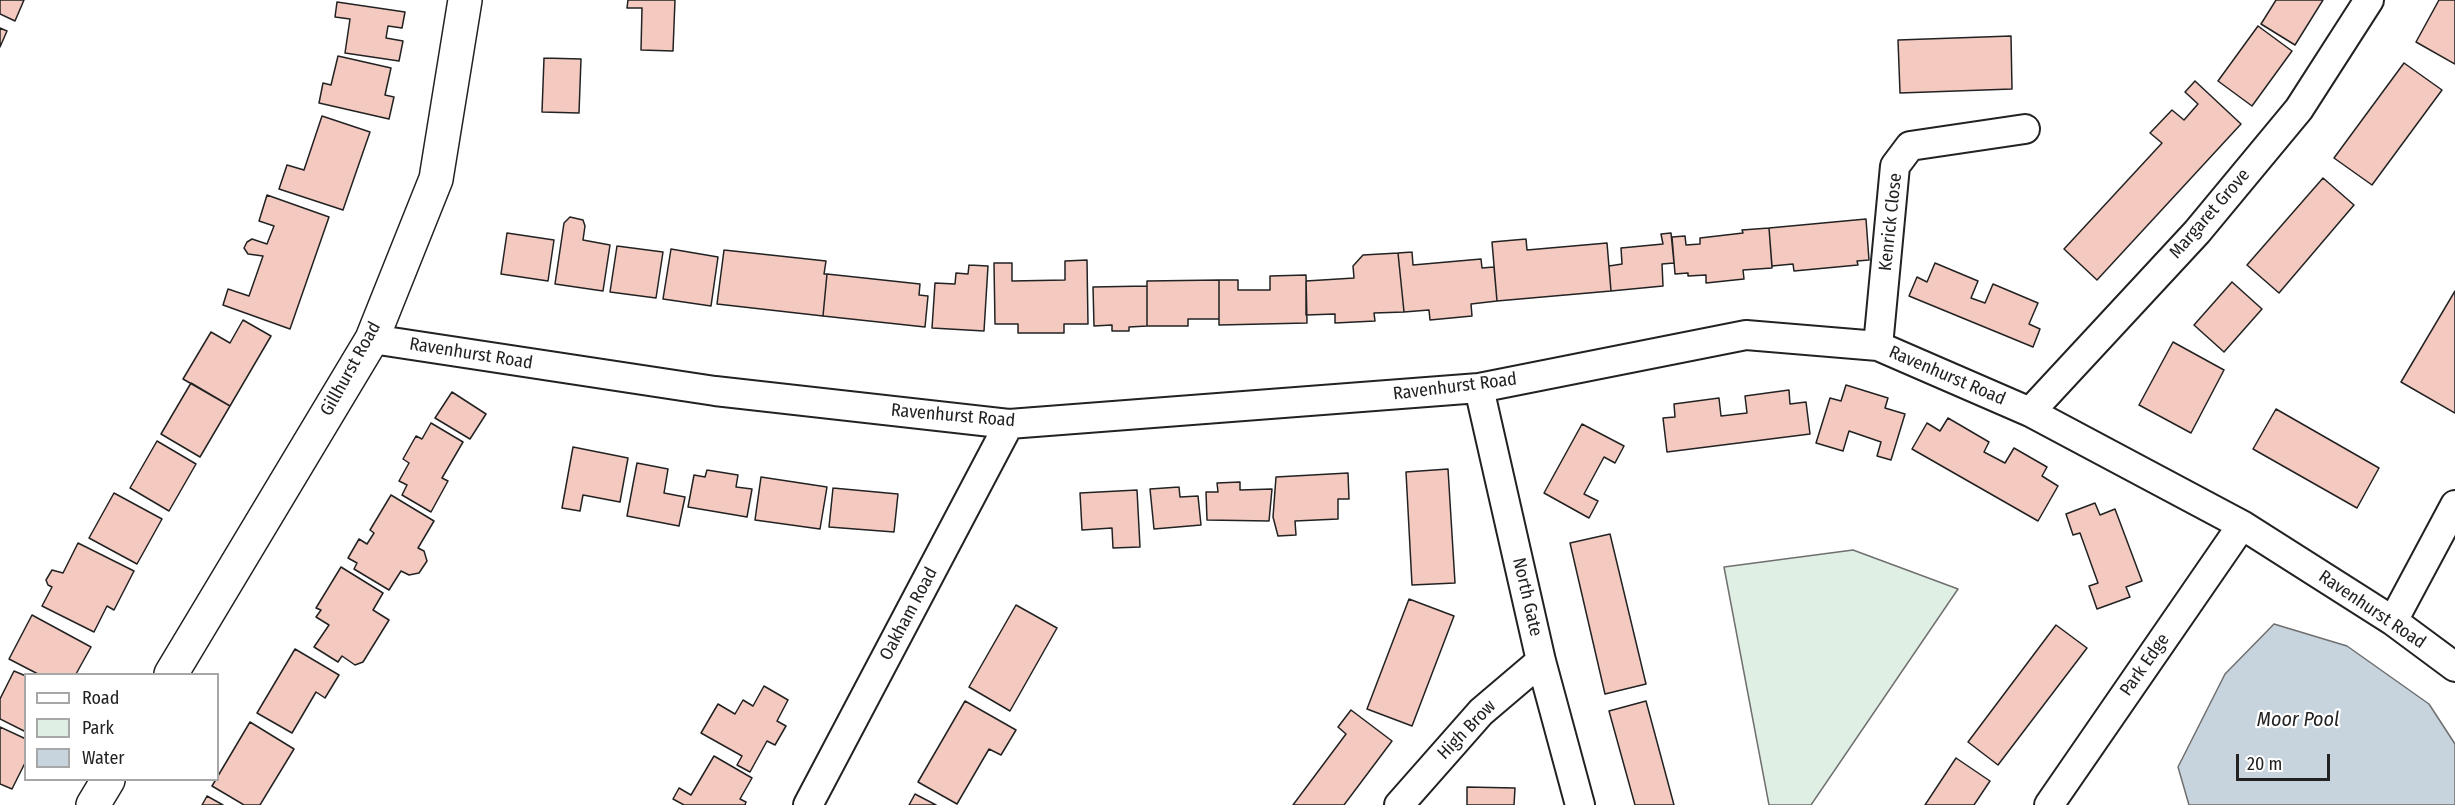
<!DOCTYPE html>
<style>
body{margin:0}
#map{position:relative;width:2455px;height:805px;overflow:hidden;background:#fff;font-family:"Fira Sans Condensed",sans-serif}
canvas{display:block}
.legend{position:absolute;left:24px;top:673px;width:195px;height:108px;box-sizing:border-box;background:#fff;border:2px solid #a7a7a7;margin:0;padding:8px 10px;list-style:none;font-size:18px;color:#222}
.legend li{display:flex;align-items:center;gap:12px;height:30px}
.legend b{width:30px;border:2px solid #a7a7a7}
.scale{position:absolute;left:2236px;top:754px;width:94px;height:27px;box-sizing:border-box;border:3px solid #222;border-top:0;padding-left:8px;font-size:18px;line-height:21px;white-space:nowrap;color:#222;-webkit-text-stroke:4px #fff;paint-order:stroke}
</style>
<div id="map">
<canvas width="2455" height="805"></canvas>
<ul class="legend">
<li><b style="height:8px;background:#fff"></b>Road</li>
<li><b style="height:16px;background:#e0efe3"></b>Park</li>
<li><b style="height:16px;background:#c7d3dd"></b>Water</li>
</ul>
<div class="scale">20 m</div>
</div>
<script>
const g = document.querySelector('canvas').getContext('2d');
g.lineJoin = 'round';
function fill(path, color) {
  g.fillStyle = color;
  g.fill(path, 'evenodd');
}
function shape(rows) {
  const path = new Path2D();
  for (const r of rows) {
    path.moveTo(r[0], r[1]);
    for (let i = 2; i < r.length; i += 2) path.lineTo(r[i], r[i + 1]);
  }
  return path;
}
function stroke(path, color, width, dash) {
  g.strokeStyle = color;
  g.lineWidth = width;
  g.lineCap = dash ? 'butt' : 'round';
  g.setLineDash(dash || []);
  g.stroke(path);
}
function write(font, color, halo, rows, align = 'center') {
  g.font = font + ' "Fira Sans Condensed",sans-serif';
  g.lineWidth = 4.5;
  g.setLineDash([]);
  g.textBaseline = 'middle';
  g.strokeStyle = halo;
  g.fillStyle = color;
  for (const [text, x, y, turn = 0] of rows) {
    g.save();
    g.translate(x, y);
    g.rotate((+turn || 0) * Math.PI / 180);
    g.textAlign = isNaN(turn) ? turn : align;
    if (halo) g.strokeText(text, 0, 0);
    g.fillText(text, 0, 0);
    g.restore();
  }
}
const green = shape([
 [1853,550,1958,589,1811,805,1769,805,1724,567,1853,550]
]);
fill(green, '#e0efe3');
stroke(green, '#6f6f6f', 1.5);
const water = shape([
 [2274,624,2347,646,2429,704,2455,744,2455,805,2189,805,2178,767,2225,674,2274,624]
]);
fill(water, '#c7d3dd');
stroke(water, '#6f6f6f', 1.5);
const building = shape([
 [0,0,24,0,15,21,0,14,0,0],
 [628,0,675,0,673,51,641,50,642,8,627,8,628,0],
 [2276,0,2323,0,2295,45,2261,24,2276,0],
 [2439,0,2455,0,2455,64,2416,42,2439,0],
 [337,2,405,12,402,28,388,26,386,38,403,41,399,61,345,53,350,19,335,17,337,2],
 [2258,26,2292,51,2252,106,2218,81,2258,26],
 [0,28,7,31,0,47,0,28],
 [2011,36,2012,89,1900,93,1898,40,2011,36],
 [338,56,391,68,385,95,394,97,389,119,319,103,323,83,331,85,338,56],
 [544,58,581,59,579,113,542,112,544,58],
 [2404,63,2442,90,2372,185,2334,158,2404,63],
 [2195,81,2241,124,2097,280,2064,249,2162,143,2150,133,2172,110,2184,120,2198,104,2185,92,2195,81],
 [322,116,370,132,343,210,279,189,287,165,304,170,322,116],
 [2323,178,2354,205,2279,293,2247,265,2323,178],
 [267,195,329,217,290,329,223,305,228,289,249,296,263,256,248,254,244,248,247,242,252,239,267,244,274,226,259,221,267,195],
 [570,217,583,220,585,226,583,240,610,245,603,291,555,284,564,223,570,217],
 [1866,219,1869,260,1857,261,1858,265,1794,271,1793,264,1772,266,1769,228,1866,219],
 [1769,228,1772,268,1743,270,1744,279,1706,283,1706,275,1688,276,1688,273,1675,274,1672,237,1685,236,1686,245,1700,244,1700,238,1743,233,1742,230,1769,228],
 [507,233,554,240,548,281,501,274,507,233],
 [1671,233,1674,263,1662,264,1663,286,1611,291,1609,266,1622,264,1621,248,1663,244,1661,234,1671,233],
 [1526,239,1527,250,1607,243,1611,291,1497,301,1492,242,1526,239],
 [617,246,663,252,656,298,610,292,617,246],
 [671,249,718,257,711,306,663,299,671,249],
 [724,250,826,261,824,274,827,274,823,316,717,304,724,250],
 [1412,252,1413,265,1481,259,1482,268,1494,267,1497,301,1471,304,1472,316,1430,320,1429,310,1404,312,1398,253,1412,252],
 [1398,253,1404,312,1374,313,1375,321,1335,323,1335,314,1306,315,1306,281,1354,278,1353,266,1363,255,1398,253],
 [1087,260,1088,324,1064,324,1064,333,1018,333,1018,324,995,324,994,263,1012,263,1012,281,1065,280,1065,261,1087,260],
 [1935,263,1978,281,1971,298,1985,303,1993,284,2038,303,2029,324,2040,329,2033,347,1909,296,1917,277,1927,282,1935,263],
 [969,265,988,266,984,331,932,328,935,283,955,284,956,273,968,274,969,265],
 [827,274,920,284,919,295,928,296,925,327,823,316,827,274],
 [1306,275,1307,323,1219,325,1219,280,1238,280,1238,290,1270,290,1270,276,1306,275],
 [1219,280,1219,319,1188,319,1188,326,1147,326,1147,281,1219,280],
 [2232,282,2262,309,2224,352,2194,325,2232,282],
 [1147,286,1147,326,1129,327,1129,331,1112,331,1112,325,1094,326,1093,287,1147,286],
 [2455,291,2455,413,2401,382,2455,291],
 [243,320,271,336,230,406,183,379,211,332,230,343,243,320],
 [2173,342,2224,370,2191,433,2139,405,2173,342],
 [191,383,230,406,200,457,161,434,191,383],
 [1846,385,1888,398,1885,408,1905,414,1891,460,1877,456,1881,442,1849,431,1843,451,1816,443,1830,398,1841,401,1846,385],
 [1789,390,1790,404,1806,402,1810,434,1667,452,1663,418,1675,417,1674,404,1719,398,1721,416,1747,413,1745,396,1789,390],
 [452,392,486,414,470,439,435,418,452,392],
 [2276,409,2379,468,2357,508,2253,449,2276,409],
 [1948,418,1989,442,1984,452,2005,463,2014,448,2047,467,2042,476,2058,486,2038,521,1912,449,1927,423,1940,431,1948,418],
 [431,423,463,442,442,478,448,481,431,512,402,495,407,485,399,481,409,463,403,459,416,436,422,439,431,423],
 [1582,424,1624,446,1615,463,1604,457,1584,494,1598,501,1589,518,1544,493,1582,424],
 [157,441,196,464,169,511,130,488,157,441],
 [573,447,628,458,620,502,583,495,580,511,562,508,573,447],
 [637,463,668,469,664,493,685,497,679,526,627,516,637,463],
 [1448,469,1455,583,1412,585,1406,472,1448,469],
 [707,470,738,475,736,487,752,489,747,517,688,507,694,475,705,477,707,470],
 [1348,473,1349,499,1338,499,1338,519,1295,521,1296,535,1278,536,1273,517,1276,477,1348,473],
 [761,477,827,487,820,529,755,520,761,477],
 [1240,482,1240,490,1272,489,1269,521,1207,520,1206,492,1218,492,1217,483,1240,482],
 [1179,487,1180,497,1198,496,1201,525,1154,529,1150,489,1179,487],
 [833,488,898,494,894,532,829,527,833,488],
 [1137,490,1140,547,1113,548,1112,528,1082,530,1080,493,1137,490],
 [114,493,162,519,137,564,89,538,114,493],
 [391,495,434,521,418,548,424,551,427,561,419,573,409,575,401,571,389,590,354,569,357,563,348,558,359,539,367,544,374,533,370,530,391,495],
 [2095,503,2100,515,2115,509,2142,581,2126,587,2130,597,2097,609,2089,586,2098,583,2080,533,2073,535,2066,514,2095,503],
 [1610,534,1646,684,1605,694,1570,543,1610,534],
 [78,543,134,571,114,610,107,606,94,632,42,606,52,587,48,585,46,580,52,570,63,573,78,543],
 [341,567,383,593,373,610,389,620,363,662,355,665,342,656,338,662,314,647,329,625,316,617,321,610,316,608,341,567],
 [1409,599,1454,616,1412,726,1367,709,1409,599],
 [1016,605,1057,628,1010,711,969,687,1016,605],
 [32,615,91,647,76,674,38,674,9,659,32,615],
 [2056,625,2087,648,1998,765,1968,742,2056,625],
 [295,649,339,675,325,698,316,692,292,733,257,713,295,649],
 [14,671,26,676,26,732,0,719,0,699,14,671],
 [764,686,788,700,777,721,786,726,775,745,767,741,750,772,737,765,742,756,701,733,718,704,735,714,743,700,753,706,764,686],
 [965,701,1016,730,1001,755,989,749,957,804,918,782,965,701],
 [1646,701,1674,805,1635,805,1609,711,1646,701],
 [1351,710,1392,741,1344,805,1293,805,1346,734,1338,727,1351,710],
 [250,722,294,749,260,805,244,805,212,786,250,722],
 [0,727,26,739,26,761,12,789,0,784,0,727],
 [714,756,752,778,740,799,746,802,745,805,684,805,673,799,679,788,691,795,714,756],
 [1956,758,1990,781,1974,805,1925,805,1956,758],
 [1467,787,1515,788,1514,805,1467,805,1467,787],
 [915,794,936,805,909,805,915,794],
 [207,796,223,805,202,805,207,796]
]);
fill(building, '#f3c9c0');
stroke(building, '#222', 1.5);
const minor = shape([
 [372,339,715,391,1009,424,1479,388,1746,335,1878,346,2030,412,2242,525,2393,621,2455,667],
 [1878,346,1895,166,1910,146,2025,129],
 [1479,388,1541,661,1580,805],
 [2030,412,2197,232,2299,109,2369,0],
 [2393,621,2455,505],
 [808,805,1009,424],
 [1399,805,1481,712,1541,661],
 [2049,805,2242,525]
]);
const tertiary = shape([
 [171,674,372,339,436,179,465,0],
 [93,805,108,780]
]);
stroke(minor, '#222', 32);
stroke(tertiary, '#222', 36);
stroke(minor, '#fff', 28);
stroke(tertiary, '#fff', 33);
write('18px', '#222', '#fff', [
 ["Margaret Grove",2210,214,-49],
 ["Kenrick Close",1891,222,-84],
 ["Ravenhurst Road",471,354,9],
 ["Gillhurst Road",351,369,-61],
 ["Ravenhurst Road",1947,376,23],
 ["Ravenhurst Road",1455,387,-7],
 ["Ravenhurst Road",953,416,5],
 ["North Gate",1527,597,77],
 ["Ravenhurst Road",2372,610,34],
 ["Oakham Road",909,614,-62],
 ["Park Edge",2145,665,-55],
 ["High Brow",1467,730,-46]
]);
write('italic 20px', '#222', '#fff', [
 ["Moor Pool",2298,720]
]);
</script>
